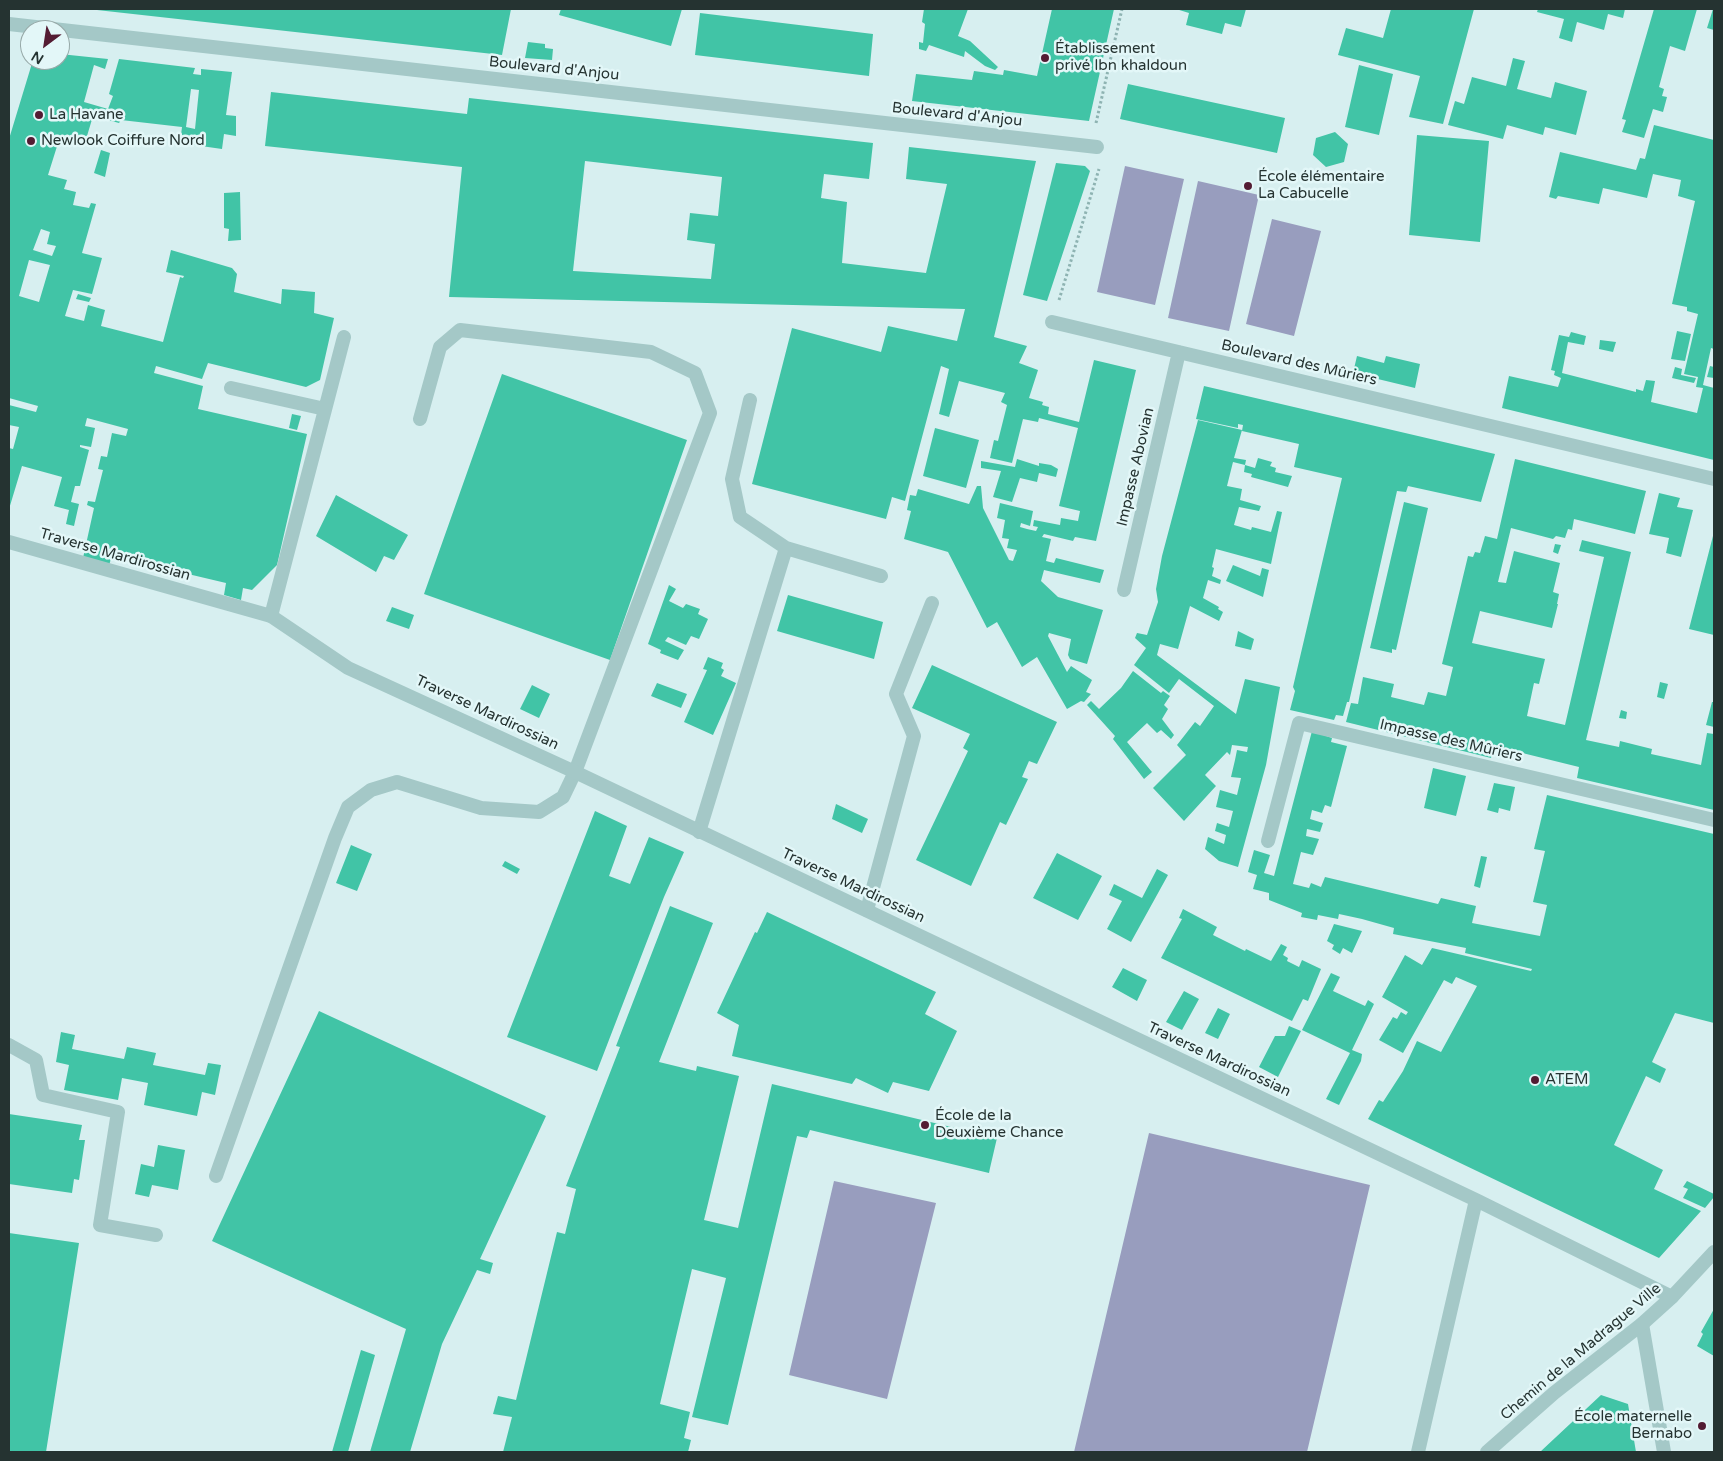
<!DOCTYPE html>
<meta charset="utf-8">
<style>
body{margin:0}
#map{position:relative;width:1723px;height:1461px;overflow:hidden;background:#d7eff0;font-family:"Varela Round",sans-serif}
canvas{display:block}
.frame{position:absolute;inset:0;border:10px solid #253331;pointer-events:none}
.north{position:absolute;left:20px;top:20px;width:50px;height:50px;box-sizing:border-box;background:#e3f7f8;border:1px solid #97a9a8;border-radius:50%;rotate:211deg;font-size:14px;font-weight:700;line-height:20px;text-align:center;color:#253331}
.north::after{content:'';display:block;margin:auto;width:18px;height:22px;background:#531c33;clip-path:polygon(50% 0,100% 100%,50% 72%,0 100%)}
</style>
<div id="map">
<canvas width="1723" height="1461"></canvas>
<div class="frame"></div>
<div class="north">N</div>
</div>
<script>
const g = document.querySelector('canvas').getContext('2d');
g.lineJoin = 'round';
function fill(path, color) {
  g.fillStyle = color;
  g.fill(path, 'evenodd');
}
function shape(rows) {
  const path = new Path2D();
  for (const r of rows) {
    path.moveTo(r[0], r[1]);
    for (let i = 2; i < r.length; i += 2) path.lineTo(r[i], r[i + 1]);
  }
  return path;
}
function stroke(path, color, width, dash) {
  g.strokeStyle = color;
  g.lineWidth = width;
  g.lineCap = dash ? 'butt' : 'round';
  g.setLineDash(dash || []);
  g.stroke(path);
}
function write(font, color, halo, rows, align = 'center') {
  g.font = font + ' "Varela Round",sans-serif';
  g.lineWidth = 5;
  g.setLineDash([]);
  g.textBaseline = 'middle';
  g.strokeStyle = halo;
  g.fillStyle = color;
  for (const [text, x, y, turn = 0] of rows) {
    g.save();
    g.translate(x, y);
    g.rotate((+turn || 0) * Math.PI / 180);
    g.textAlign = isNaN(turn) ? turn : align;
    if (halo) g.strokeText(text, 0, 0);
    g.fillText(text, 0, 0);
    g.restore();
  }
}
fill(shape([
 [1125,166,1184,179,1155,305,1097,292],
 [1198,181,1259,195,1229,331,1168,318],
 [1272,219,1321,231,1294,336,1246,324],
 [1149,1133,1370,1185,1307,1452,1074,1452],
 [834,1181,936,1203,887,1399,789,1375]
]), '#989dbe');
fill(shape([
 [88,9,511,9,502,55],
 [561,9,682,9,671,46,559,15],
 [924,9,968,9,958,36,970,41,998,67,995,70,985,66,965,51,964,57,929,45,926,51,919,49,919,42,923,43,925,24,922,22],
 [1052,9,1114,9,1089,121,912,101,916,74,972,80,974,71,1003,75,1004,70,1037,76],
 [1176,9,1246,9,1241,27,1225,23,1222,34,1186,25,1189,13],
 [1391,9,1474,9,1443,124,1409,117,1420,76,1338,55,1346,28,1383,38],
 [1538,9,1625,9,1623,18,1608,14,1604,30,1577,22,1572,42,1559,38,1564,19,1537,12],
 [1654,9,1697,9,1685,51,1670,46,1659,87,1664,89,1662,96,1667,97,1663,112,1653,109,1644,138,1622,132,1626,120,1622,119],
 [1713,9,1714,9,1714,30,1707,28],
 [700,13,873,34,869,76,695,55],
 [528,42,545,44,545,48,553,49,552,60,525,58],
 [60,54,108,59,105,69,94,65,84,102,108,109,113,96,109,94,119,59,195,68,193,74,201,75,201,69,232,72,226,115,236,116,236,136,224,134,222,149,180,143,182,127,121,120,119,123,93,116,84,146,59,140,48,175,67,180,64,189,76,192,73,205,89,208,91,203,96,204,82,253,102,258,92,294,73,290,65,316,84,321,88,305,105,310,101,326,163,342,180,277,183,278,184,276,166,272,171,250,232,268,237,274,234,292,281,304,282,289,315,292,314,313,334,318,320,380,306,387,208,363,202,379,156,366,154,373,203,386,198,409,307,434,277,565,252,590,243,588,241,600,224,595,226,583,112,556,109,565,83,558,94,508,87,505,88,501,95,502,103,470,98,469,101,456,107,457,112,433,126,436,128,429,87,418,85,426,95,428,91,447,80,445,80,447,89,450,80,486,75,486,71,502,79,504,74,526,66,524,69,510,54,506,62,477,22,466,9,509,9,448,13,449,19,427,9,425,9,405,36,412,38,406,9,398,9,139,33,60,60,60],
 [191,89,199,90,195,129,186,127],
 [41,229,50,232,47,244,56,246,52,256,33,250],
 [29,260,50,265,39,302,19,296],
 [1513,58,1525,61,1517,89,1551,98,1555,82,1587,91,1576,135,1545,127,1543,135,1507,125,1503,139,1448,125,1455,101,1464,104,1472,77,1506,86],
 [1359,65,1393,74,1379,135,1345,127],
 [1128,84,1285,118,1277,153,1120,119],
 [271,92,467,114,469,98,873,143,869,179,824,174,821,198,847,202,842,263,926,273,947,184,906,179,909,147,1036,161,994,337,1027,346,1019,363,1038,370,1029,398,1043,402,1042,405,1049,407,1048,414,1079,422,1094,360,1136,370,1096,541,1075,537,1073,541,1044,534,1042,537,1051,539,1046,561,1054,563,1056,558,1104,570,1100,583,1044,570,1041,581,1058,597,1103,610,1087,664,1070,659,1068,655,1071,639,1049,633,1048,636,1067,672,1071,666,1092,680,1086,692,1091,694,1084,702,1081,701,1067,709,1037,657,1022,667,997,622,987,628,948,552,904,539,911,511,907,510,910,495,916,496,918,489,969,504,977,486,981,486,983,508,1009,560,1013,561,1017,550,1007,548,1009,539,1002,538,1005,520,997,518,1000,503,1033,511,1030,526,1021,523,1020,527,1027,529,1036,531,1038,527,1033,526,1034,520,1060,525,1061,518,1078,521,1080,511,1059,506,1078,428,1039,418,1038,422,1023,419,1012,463,990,458,994,440,998,441,1007,405,1001,402,1005,393,959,381,949,417,939,414,949,369,941,366,905,501,892,497,886,519,752,484,792,328,881,352,888,326,957,341,965,309,449,297,462,167,265,146],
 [585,161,722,177,718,216,690,213,687,240,715,244,711,279,573,271],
 [1654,125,1714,140,1714,349,1711,348,1703,385,1714,388,1714,460,1502,408,1509,376,1558,387,1561,378,1554,375,1555,371,1551,370,1559,335,1569,337,1571,332,1586,336,1584,345,1568,342,1562,373,1636,392,1636,389,1643,391,1646,380,1655,381,1651,402,1697,413,1703,388,1696,387,1698,377,1684,374,1698,314,1687,311,1687,307,1672,304,1695,201,1678,196,1681,180,1653,174,1647,198,1603,188,1599,204,1558,196,1556,199,1549,197,1560,152,1636,170,1640,158,1645,159],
 [1335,132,1348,144,1344,162,1326,167,1313,155,1316,138],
 [1417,135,1489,141,1480,242,1409,235],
 [101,150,110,153,105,177,94,173],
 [1056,163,1085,166,1090,171,1047,301,1023,295],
 [240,192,241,240,228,241,229,229,224,228,224,193],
 [78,294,91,298,89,302,76,299],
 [1677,331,1691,334,1685,361,1671,359],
 [1600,340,1616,342,1613,352,1599,349],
 [1357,356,1384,363,1386,356,1420,364,1415,388,1353,373],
 [1710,366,1714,367,1714,378,1707,377],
 [1675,367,1682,369,1681,375,1696,378,1694,383,1672,378],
 [502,374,687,440,610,660,424,594],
 [1204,386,1495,454,1481,502,1408,486,1406,492,1397,491,1349,702,1347,702,1343,716,1336,715,1334,720,1290,710,1295,691,1293,687,1342,478,1294,467,1299,444,1242,431,1243,425,1238,424,1238,428,1196,419],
 [292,414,301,416,297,430,289,428],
 [1198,420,1242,430,1234,458,1246,460,1245,465,1233,462,1227,486,1242,489,1240,500,1261,506,1259,511,1239,507,1234,525,1251,530,1252,527,1271,532,1277,511,1282,512,1271,564,1216,549,1212,567,1214,568,1212,576,1221,580,1220,584,1208,580,1203,598,1219,607,1218,609,1223,612,1219,621,1190,606,1178,649,1160,644,1157,655,1236,714,1245,679,1280,687,1266,765,1238,867,1219,861,1205,849,1208,837,1224,844,1226,835,1215,831,1217,823,1229,827,1233,811,1216,807,1220,790,1237,795,1241,778,1231,777,1235,760,1237,750,1247,752,1248,747,1232,745,1230,755,1227,752,1205,775,1216,786,1184,821,1153,788,1186,755,1177,745,1195,722,1200,726,1214,706,1179,679,1169,693,1134,665,1146,648,1135,638,1137,633,1147,635,1158,602,1156,589,1162,556],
 [935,428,979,440,966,488,923,476],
 [1258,458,1272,462,1270,466,1276,468,1275,472,1292,476,1288,487,1251,477,1252,474,1244,472,1245,465,1255,468],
 [1017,459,1039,466,1039,463,1051,465,1058,469,1056,477,1039,473,1037,482,1020,478,1012,502,993,497,1001,471,981,468,981,461,1015,467],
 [1515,459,1646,491,1635,534,1574,519,1572,530,1568,529,1565,538,1556,536,1553,539,1511,528,1498,582,1506,583,1514,551,1560,563,1553,592,1559,594,1557,604,1558,604,1552,628,1480,611,1472,643,1545,659,1539,684,1534,683,1527,716,1565,725,1604,557,1579,551,1582,540,1631,552,1586,740,1619,747,1620,741,1652,749,1651,754,1701,765,1707,733,1714,734,1714,810,1577,778,1579,767,1494,746,1491,758,1346,722,1351,703,1358,704,1363,677,1394,684,1391,697,1424,705,1428,692,1446,696,1453,667,1442,664,1468,556,1473,557,1475,552,1480,553,1485,536,1497,539],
 [1659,493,1680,498,1677,507,1693,510,1681,557,1666,553,1669,538,1649,534],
 [336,495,408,535,394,560,384,556,376,572,316,536],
 [1404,502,1428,508,1396,650,1392,649,1392,653,1370,648],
 [1714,532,1714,635,1689,629],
 [1555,544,1561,545,1558,554,1553,552],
 [1233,565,1260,576,1262,568,1269,570,1263,597,1226,581],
 [669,585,676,589,669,601,683,608,686,604,700,609,698,614,708,619,699,639,691,636,686,645,668,637,665,641,684,650,678,660,660,653,661,650,648,644],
 [788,595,883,622,874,659,777,631],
 [392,607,414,615,409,629,386,621],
 [1238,631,1254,639,1251,650,1235,646],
 [708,657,723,663,721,668,724,670,721,676,736,683,713,735,684,722,707,670,703,669],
 [932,665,1057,722,1037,764,1029,761,1022,777,1028,779,1006,825,1000,822,971,886,916,860,968,751,963,748,970,734,912,708],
 [1133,671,1161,693,1163,691,1170,696,1164,705,1168,709,1162,719,1174,735,1171,739,1161,730,1157,733,1147,723,1127,742,1152,772,1144,779,1113,739,1115,736,1087,705,1091,701,1099,709,1121,688],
 [1660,682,1668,684,1664,699,1657,697],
 [657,683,687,694,681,708,651,696],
 [532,685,550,694,539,718,520,709],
 [1712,702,1714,702,1714,727,1706,725],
 [1621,710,1627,712,1626,719,1619,718],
 [1312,731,1332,738,1331,742,1347,746,1331,807,1325,805,1322,813,1312,810,1310,819,1323,823,1320,832,1307,829,1306,836,1319,839,1313,855,1301,852,1293,884,1309,888,1311,883,1321,887,1325,877,1438,904,1441,898,1476,906,1472,923,1540,936,1547,905,1533,902,1545,851,1534,849,1547,795,1714,834,1714,1023,1675,1013,1652,1062,1666,1069,1660,1083,1646,1076,1614,1145,1663,1170,1654,1189,1701,1211,1659,1258,1368,1119,1379,1100,1383,1102,1403,1071,1417,1041,1441,1052,1477,986,1456,977,1452,984,1444,980,1403,1053,1379,1040,1393,1017,1397,1019,1401,1012,1406,1015,1408,1012,1382,997,1405,955,1422,965,1432,948,1531,971,1532,969,1465,953,1466,948,1393,934,1394,928,1362,919,1339,914,1338,919,1318,915,1317,920,1301,917,1302,913,1269,900,1269,893,1253,889,1257,875,1248,872,1254,850,1270,855,1264,873,1274,876],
 [1433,768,1466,776,1456,816,1424,808],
 [1494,783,1515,787,1510,811,1499,808,1498,813,1487,810],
 [836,804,868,819,862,833,832,819],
 [595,811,627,826,609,876,630,884,649,837,684,852,664,897,597,1071,507,1037],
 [351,845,372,854,357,891,336,883],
 [1057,853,1102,876,1078,920,1033,898],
 [1481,856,1487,857,1480,888,1474,886],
 [505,861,520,869,517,874,502,866],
 [1157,869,1168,875,1131,942,1107,929,1122,901,1109,895,1114,884,1142,898],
 [670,906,713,923,659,1062,696,1071,697,1066,739,1076,704,1220,738,1228,772,1084,997,1138,990,1168,989,1173,810,1130,807,1138,797,1136,728,1425,692,1417,726,1278,692,1269,660,1404,690,1412,684,1438,691,1440,688,1452,503,1452,512,1417,493,1414,498,1396,516,1400,557,1232,565,1234,576,1189,566,1186,620,1047,616,1046],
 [1183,909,1217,927,1213,935,1245,951,1246,949,1271,961,1281,944,1287,947,1283,955,1288,958,1287,961,1299,967,1302,960,1321,969,1308,1001,1303,999,1292,1021,1161,958,1182,919,1179,918],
 [767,912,936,992,925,1014,957,1031,929,1091,893,1082,888,1093,856,1078,852,1084,732,1056,739,1025,717,1013,755,932,757,933],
 [1334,924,1362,931,1352,953,1343,948,1340,954,1332,949,1334,945,1327,941],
 [1123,968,1147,980,1137,1001,1112,987],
 [1331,973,1340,977,1333,991,1365,1006,1368,1000,1374,1004,1352,1050,1362,1054,1361,1061,1339,1105,1326,1099,1350,1053,1302,1030],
 [1184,991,1199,999,1182,1030,1166,1022],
 [1218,1008,1230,1014,1218,1039,1205,1033],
 [319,1011,546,1116,480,1259,493,1263,490,1274,477,1270,442,1344,410,1452,370,1452,406,1329,212,1241],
 [1289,1026,1301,1031,1278,1077,1259,1067,1275,1036,1285,1036],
 [61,1032,75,1035,72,1049,124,1059,127,1047,156,1053,153,1065,205,1075,208,1063,221,1065,215,1095,202,1092,197,1116,144,1105,148,1083,122,1078,118,1100,64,1090,69,1065,56,1062],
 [9,1114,82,1125,79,1140,85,1140,79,1180,74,1179,72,1193,9,1184],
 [158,1145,185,1150,178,1190,152,1185,149,1197,135,1194,141,1164,154,1167],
 [1687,1181,1714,1194,1714,1197,1705,1208,1683,1198,1688,1189,1683,1187],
 [9,1233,79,1243,46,1452,9,1452],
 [1714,1309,1714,1356,1697,1346,1703,1334,1701,1332],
 [361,1350,375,1355,348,1452,332,1452],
 [1601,1395,1628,1404,1636,1452,1540,1452]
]), '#41c4a6');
stroke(shape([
 [1096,123,1122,9],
 [1059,300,1099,169]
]), '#8eb3b2', 3, [2.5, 2.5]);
stroke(shape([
 [231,388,325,409],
 [750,400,732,479,740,517,786,548,881,576],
 [271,616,344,337],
 [699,832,786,548],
 [867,910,914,736,896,694,932,603],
 [9,1045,36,1060,43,1095,118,1112,100,1225,156,1235],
 [216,1176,335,838,348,807,371,790,397,782,481,808,539,812,563,797,575,772,710,413,695,373,651,352,460,330,440,347,420,419]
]), '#a4c8c7', 14);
stroke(shape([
 [9,24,1097,147],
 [1052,322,1714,479],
 [9,542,271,616,348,668,575,772,1476,1200,1672,1297],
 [1124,590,1179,352],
 [1268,841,1299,723,1714,820],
 [1642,1324,1664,1452],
 [1418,1452,1476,1200]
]), '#a4c8c7', 14);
stroke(shape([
 [1487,1452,1554,1393,1642,1324,1672,1297,1714,1252]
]), '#a4c8c7', 14);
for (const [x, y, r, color] of [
 [1045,58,5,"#531c33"],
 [39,115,5,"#531c33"],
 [31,141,5,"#531c33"],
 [1248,186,5,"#531c33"],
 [1535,1080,5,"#531c33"],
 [925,1125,5,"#531c33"],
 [1702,1426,5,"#531c33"]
]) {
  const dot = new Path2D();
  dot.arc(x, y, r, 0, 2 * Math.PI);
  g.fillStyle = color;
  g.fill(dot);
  stroke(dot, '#e3f7f8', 2);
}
write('15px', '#253331', '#e3f7f8', [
 ["Établissement",1055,49],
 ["privé Ibn khaldoun",1055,66],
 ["La Havane",49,115],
 ["Newlook Coiffure Nord",41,141],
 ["École élémentaire",1258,177],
 ["La Cabucelle",1258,194],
 ["ATEM",1545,1080],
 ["École de la",935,1116],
 ["Deuxième Chance",935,1133],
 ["École maternelle",1692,1417,"right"],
 ["Bernabo",1692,1434,"right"]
], 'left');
write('15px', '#253331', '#e3f7f8', [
 ["Boulevard d'Anjou",554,69,6],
 ["Boulevard d'Anjou",957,115,6],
 ["Boulevard des Mûriers",1299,363,13],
 ["Impasse Abovian",1136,467,-77],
 ["Traverse Mardirossian",115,555,16],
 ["Traverse Mardirossian",487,713,25],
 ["Impasse des Mûriers",1451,741,13],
 ["Traverse Mardirossian",853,886,25],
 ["Traverse Mardirossian",1219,1060,25],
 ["Chemin de la Madrague Ville",1581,1352,-40]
]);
</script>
